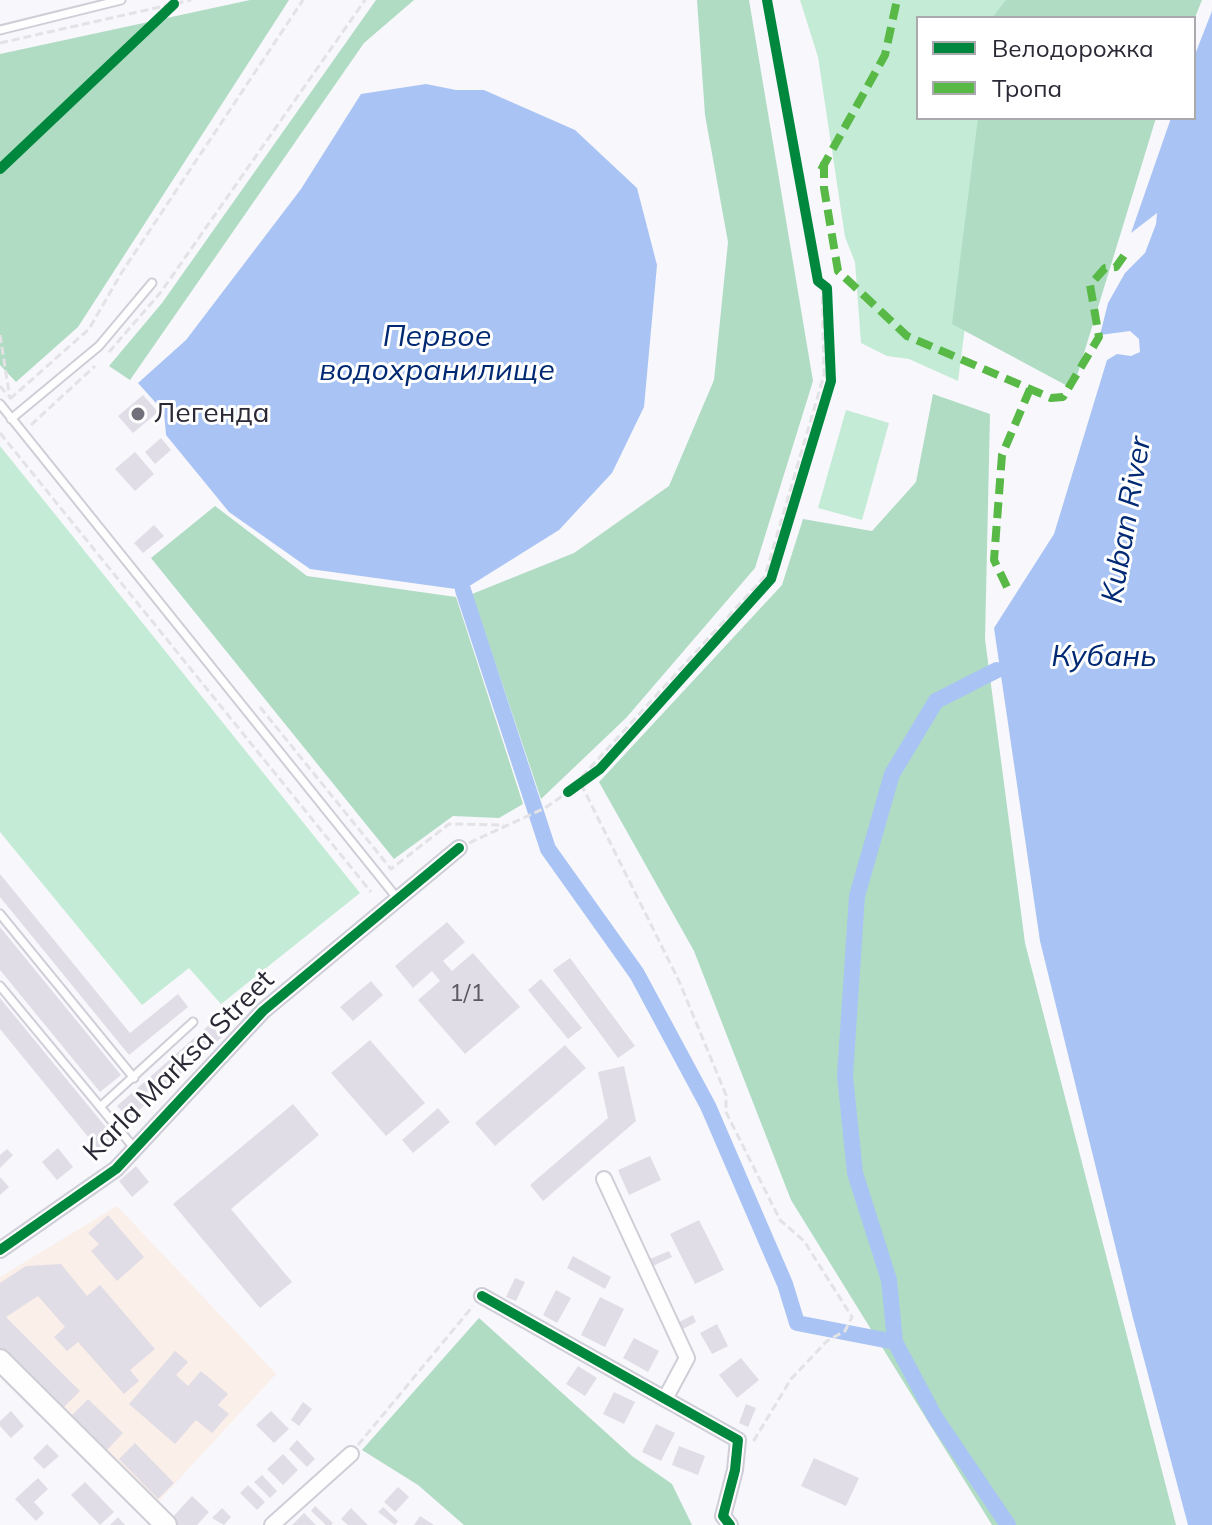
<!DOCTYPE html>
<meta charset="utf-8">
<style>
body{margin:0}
#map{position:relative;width:1212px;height:1525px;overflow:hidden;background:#f8f7fc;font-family:Mulish,sans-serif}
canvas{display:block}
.legend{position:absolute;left:916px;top:16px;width:280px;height:104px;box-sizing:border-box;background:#fff;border:2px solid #aaa9ae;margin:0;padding:10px 14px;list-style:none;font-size:24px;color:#2a2935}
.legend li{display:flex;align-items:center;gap:16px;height:40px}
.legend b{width:40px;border:2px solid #aaa9ae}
</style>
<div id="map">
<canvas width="1212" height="1525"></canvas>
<ul class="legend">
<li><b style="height:10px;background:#00873e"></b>Велодорожка</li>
<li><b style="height:10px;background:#58b947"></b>Тропа</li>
</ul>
</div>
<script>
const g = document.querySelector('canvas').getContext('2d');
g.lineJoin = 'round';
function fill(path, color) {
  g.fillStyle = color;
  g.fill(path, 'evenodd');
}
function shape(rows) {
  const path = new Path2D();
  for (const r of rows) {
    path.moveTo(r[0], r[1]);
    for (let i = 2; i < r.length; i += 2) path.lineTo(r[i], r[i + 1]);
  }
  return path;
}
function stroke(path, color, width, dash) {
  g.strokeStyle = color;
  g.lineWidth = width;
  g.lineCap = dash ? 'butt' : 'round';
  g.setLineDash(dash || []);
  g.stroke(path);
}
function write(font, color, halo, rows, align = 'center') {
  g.font = font + ' Mulish,sans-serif';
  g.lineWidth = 6;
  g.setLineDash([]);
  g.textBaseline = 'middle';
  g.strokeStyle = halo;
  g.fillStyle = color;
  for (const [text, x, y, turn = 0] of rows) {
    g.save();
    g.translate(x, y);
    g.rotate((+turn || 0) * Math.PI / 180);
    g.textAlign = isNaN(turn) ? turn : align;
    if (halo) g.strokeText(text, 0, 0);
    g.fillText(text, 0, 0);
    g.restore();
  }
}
fill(shape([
 [117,1206,276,1374,156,1504,0,1350,0,1277]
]), '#fbefe9');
fill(shape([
 [800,0,1007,0,1005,18,918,18,918,118,992,118,958,381,909,359,887,356,861,343,855,262,845,237,818,57],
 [846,410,889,423,862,520,818,508],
 [0,446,360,893,221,1004,189,968,142,1005,0,832]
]), '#c3ebd5');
fill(shape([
 [250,0,289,0,78,327,16,382,0,365,0,54],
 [376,0,414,0,364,43,130,380,109,366,162,303],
 [697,0,749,0,813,381,755,568,626,718,541,799,472,594,574,553,669,486,714,380,728,242,705,115],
 [1006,0,1202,0,1194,20,992,18],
 [978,118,1156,118,1073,389,952,324],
 [933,394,990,414,985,639,1025,943,1176,1525,992,1525,791,1200,694,951,599,782,782,585,803,519,872,531,916,482],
 [215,506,307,576,456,597,523,804,499,818,453,816,394,859,151,558],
 [479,1318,632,1456,672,1484,692,1525,464,1525,418,1485,362,1450]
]), '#b0dcc4');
fill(shape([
 [1212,11,1212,1525,1188,1525,1133,1318,1040,941,994,628,1054,534,1107,360,1117,354,1131,356,1140,352,1139,339,1130,331,1100,335,1108,303,1125,273,1145,253,1156,224,1157,213,1131,233,1171,118,1194,118,1194,57],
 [426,84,456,90,484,90,575,130,637,188,657,265,644,407,612,473,559,530,463,590,310,569,229,512,166,435,164,412,138,383,186,340,301,189,361,94]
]), '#a9c4f4');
stroke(shape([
 [463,590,548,849,637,974,708,1106,785,1284,797,1323,895,1342,889,1280,855,1173,845,1076,857,896,892,774,936,701,997,670],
 [895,1342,935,1417,1008,1525]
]), '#a9c4f4', 16);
fill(shape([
 [143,395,158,412,133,433,118,416],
 [161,438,171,450,155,464,145,452],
 [135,452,154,474,135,491,115,469],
 [154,525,164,536,143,553,134,543],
 [0,874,130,1033,178,994,188,1007,129,1055,0,897],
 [447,922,465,942,443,961,452,971,473,953,520,1007,465,1054,418,1000,440,981,432,971,413,988,395,966],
 [0,927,121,1075,100,1092,0,970],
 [570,958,635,1046,618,1058,553,970],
 [541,979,582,1028,568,1039,528,990],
 [371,981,383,995,353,1021,340,1007],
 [0,998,114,1137,98,1149,0,1029],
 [210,1024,222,1037,129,1119,117,1106],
 [370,1040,425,1103,386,1136,331,1073],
 [565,1045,586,1068,495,1146,475,1123],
 [624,1066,636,1121,543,1201,530,1185,608,1118,598,1072],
 [293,1104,319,1135,231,1209,292,1282,260,1308,173,1204],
 [438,1108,450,1122,413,1153,402,1140],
 [58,1148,73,1167,57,1180,42,1162],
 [7,1149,13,1155,0,1168,0,1155],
 [650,1156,661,1180,629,1195,618,1170],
 [136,1166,149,1182,132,1197,119,1181],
 [0,1177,9,1187,0,1195],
 [108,1215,144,1257,117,1281,91,1251,99,1244,88,1233],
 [699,1220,724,1270,695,1284,670,1234],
 [669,1251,672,1257,653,1266,650,1259],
 [573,1256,611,1277,605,1289,567,1268],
 [61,1264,87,1296,100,1285,155,1349,130,1370,139,1381,124,1394,78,1342,67,1351,54,1337,65,1327,38,1296,6,1317,80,1391,62,1409,0,1349,0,1283,26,1266],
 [515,1278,525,1282,516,1301,506,1297],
 [556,1290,571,1298,557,1323,543,1315],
 [600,1297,624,1309,605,1347,581,1335],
 [693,1315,696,1322,683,1329,679,1322],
 [717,1324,728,1346,712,1354,700,1333],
 [634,1338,659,1351,648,1372,623,1358],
 [175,1351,188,1362,176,1375,188,1386,201,1371,228,1394,218,1405,229,1414,212,1433,196,1420,175,1444,129,1404],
 [741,1358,759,1380,737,1398,719,1375],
 [578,1366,597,1378,585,1396,566,1384],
 [614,1392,635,1402,624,1424,603,1414],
 [88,1399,123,1433,107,1450,72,1415],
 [303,1402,312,1409,299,1426,291,1420],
 [746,1404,756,1408,748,1427,739,1423],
 [11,1411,24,1426,11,1438,0,1426,0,1421],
 [271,1411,289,1429,274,1443,256,1425],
 [656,1424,675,1433,661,1461,642,1452],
 [297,1440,315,1459,307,1467,289,1449],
 [135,1443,174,1483,158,1499,119,1459],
 [47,1444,59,1456,44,1469,33,1458],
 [679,1446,705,1456,698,1475,672,1465],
 [283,1454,298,1470,283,1485,267,1469],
 [814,1458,859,1478,846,1506,801,1486],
 [262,1475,277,1491,270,1498,254,1482],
 [38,1478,48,1489,34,1502,44,1513,36,1521,15,1499],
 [85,1482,114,1512,100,1525,71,1495],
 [248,1485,265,1502,257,1510,240,1493],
 [398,1487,409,1497,395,1512,384,1502],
 [192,1496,209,1512,197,1525,177,1525,171,1519],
 [315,1506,333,1523,331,1525,326,1525,311,1511],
 [383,1507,398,1521,395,1525,378,1512],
 [222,1508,231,1517,224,1525,212,1518],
 [351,1508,368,1525,348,1525,341,1519],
 [304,1513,316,1525,292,1525],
 [420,1516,434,1525,414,1525],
 [118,1517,125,1525,110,1525]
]), '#e1dde6');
const lane = shape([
 [0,30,121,0],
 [0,404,397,898],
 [11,419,99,346,152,283],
 [0,914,134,1078],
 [0,986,135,1149],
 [100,1107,193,1022]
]);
const street = shape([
 [604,1179,687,1358,665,1399],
 [0,1250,116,1169,263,1011,459,848],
 [482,1296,738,1440,735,1470,723,1516,730,1525],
 [272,1525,351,1454]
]);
const secondary = shape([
 [0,1360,166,1525]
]);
stroke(lane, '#cfced7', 11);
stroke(street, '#cfced7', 18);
stroke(secondary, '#cfced7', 24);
stroke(shape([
 [0,43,191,0],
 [0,335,10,399],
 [109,352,161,292,365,0],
 [0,386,8,396],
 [10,399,89,329,122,272,303,0],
 [31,425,95,366],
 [0,433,371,892],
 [260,707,391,869,449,824,504,825],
 [581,784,679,981,726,1095,726,1112,780,1220,804,1241,852,1317,845,1331,827,1341,791,1379,753,1442],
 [469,843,545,808,568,792,765,576,824,375,822,284],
 [358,1445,473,1306]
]), '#e3e2e4', 3, [8, 4]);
stroke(lane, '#fefeff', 7);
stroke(street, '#fefeff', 14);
stroke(secondary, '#fefeff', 20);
stroke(shape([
 [824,162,824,188,838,271,907,336,1051,398,1063,397,1099,337,1090,285,1105,268,1116,267,1128,250],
 [821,170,885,55,897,0],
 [1007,587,994,560,1002,455,1030,389]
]), '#58b947', 8, [16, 8]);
stroke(shape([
 [0,169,174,4],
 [568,792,600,769,771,579,831,381,827,288,818,281,767,0],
 [0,1250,116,1169,263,1011,459,848],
 [482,1296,738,1440,735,1470,723,1516,730,1525]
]), '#00873e', 10);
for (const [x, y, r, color] of [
 [138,414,8,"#72717b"]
]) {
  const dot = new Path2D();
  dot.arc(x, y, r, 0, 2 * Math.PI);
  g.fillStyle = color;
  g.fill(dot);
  stroke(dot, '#fff', 3);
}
write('24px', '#5b5964', null, [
 ["1/1",467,994]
]);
write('28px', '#2a2935', '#fff', [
 ["Легенда",154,414]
], 'left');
write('28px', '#2a2935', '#fff', [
 ["Karla Marksa Street",179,1066,-45]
]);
write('italic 30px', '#002973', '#fff', [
 ["Первое",437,337],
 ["водохранилище",437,371],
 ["Kuban River",1127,520,-80],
 ["Кубань",1104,657]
]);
</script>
